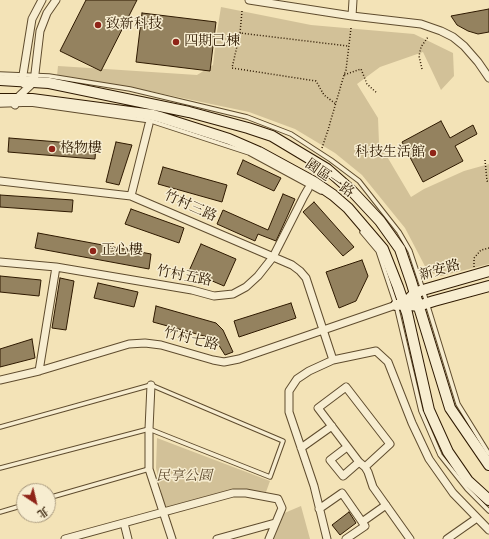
<!DOCTYPE html>
<meta charset="utf-8">
<style>
body{margin:0}
#map{position:relative;width:489px;height:539px;overflow:hidden;background:#f3e3b7;font-family:"IM FELL Double Pica","Noto Serif TC",serif}
canvas{display:block}
.north{position:absolute;left:16px;top:483px;width:40px;height:40px;box-sizing:border-box;background:#f7edd0;border:1px solid #a7987d;border-radius:50%;rotate:145deg;font-size:11px;font-weight:700;line-height:16px;text-align:center;color:#2e1900}
.north::after{content:'';display:block;margin:auto;width:14px;height:18px;background:#8f2418;clip-path:polygon(50% 0,100% 100%,50% 72%,0 100%)}
</style>
<div id="map">
<canvas width="489" height="539"></canvas>
<div class="north">北</div>
</div>
<script>
const g = document.querySelector('canvas').getContext('2d');
g.lineJoin = 'round';
function fill(path, color) {
  g.fillStyle = color;
  g.fill(path, 'evenodd');
}
function shape(rows) {
  const path = new Path2D();
  for (const r of rows) {
    path.moveTo(r[0], r[1]);
    for (let i = 2; i < r.length; i += 2) path.lineTo(r[i], r[i + 1]);
  }
  return path;
}
function stroke(path, color, width, dash) {
  g.strokeStyle = color;
  g.lineWidth = width;
  g.lineCap = dash ? 'butt' : 'round';
  g.setLineDash(dash || []);
  g.stroke(path);
}
function write(font, color, halo, rows, align = 'center') {
  g.font = font + ' "IM FELL Double Pica","Noto Serif TC",serif';
  g.lineWidth = 3;
  g.setLineDash([]);
  g.textBaseline = 'middle';
  g.strokeStyle = halo;
  g.fillStyle = color;
  for (const [text, x, y, turn = 0] of rows) {
    g.save();
    g.translate(x, y);
    g.rotate((+turn || 0) * Math.PI / 180);
    g.textAlign = isNaN(turn) ? turn : align;
    if (halo) g.strokeText(text, 0, 0);
    g.fillText(text, 0, 0);
    g.restore();
  }
}
fill(shape([
 [221,7,311,25,414,34,453,53,454,76,441,90,423,52,380,67,357,84,378,118,379,143,411,197,424,189,464,171,489,164,489,264,441,276,428,272,405,228,362,175,335,153,295,129,249,112,130,87,57,76,58,66,121,70,197,75,213,65,216,38],
 [157,438,270,481,266,492,249,490,165,509,156,468],
 [301,506,310,539,271,539,282,514]
]), '#d2c198');
const building = shape([
 [86,0,137,0,101,71,60,51,86,0],
 [489,9,489,32,478,34,468,31,457,25,451,16,489,9],
 [142,13,216,22,210,71,136,62,142,13],
 [441,121,450,138,473,125,477,134,455,146,463,161,423,182,402,142,441,121],
 [9,138,96,145,95,159,8,152,9,138],
 [116,142,132,145,119,185,106,182,116,142],
 [243,160,281,178,274,191,237,174,243,160],
 [163,167,227,185,222,202,158,184,163,167],
 [283,194,295,199,287,217,276,241,258,234,255,241,217,224,223,210,268,230,283,194],
 [0,195,73,200,72,212,0,207,0,195],
 [314,202,354,247,343,256,303,212,314,202],
 [131,209,184,228,179,243,125,224,131,209],
 [38,233,151,254,149,269,35,248,38,233],
 [201,244,236,259,224,286,189,271,201,244],
 [362,260,368,276,356,301,339,308,326,272,362,260],
 [0,276,41,280,39,296,0,292,0,276],
 [60,278,74,281,66,330,52,328,60,278],
 [98,283,138,292,134,307,94,298,98,283],
 [291,303,296,318,239,337,234,321,291,303],
 [156,306,216,323,223,330,233,352,225,355,215,339,153,322,156,306],
 [32,339,35,358,0,367,0,349,32,339],
 [349,512,356,523,340,535,332,525,349,512]
]);
fill(building, '#94825f');
stroke(building, '#2e1900', 1);
const lane = shape([
 [0,74,49,76,130,89,247,117,291,134,331,160,359,181,399,232,410,251,423,290,458,404,489,454],
 [0,105,31,104,151,121,249,153,321,192],
 [362,232,378,251,396,305,421,411,440,455,467,489,489,511],
 [0,427,151,385,283,441,270,477,149,429,0,468],
 [48,498,149,469],
 [0,512,24,505]
]);
const street = shape([
 [249,0,352,16,421,24,441,31,453,37,464,46,478,62,489,78],
 [352,16,353,0],
 [24,84,22,81,32,19,42,0],
 [15,105,16,99,34,82,40,31,47,13,56,0],
 [0,181,131,196,292,265,300,271,306,278,333,360],
 [131,196,149,124],
 [0,262,56,267,192,290,214,296,233,294,246,287,258,276,273,257,304,196,308,189],
 [39,371,56,267],
 [0,380,39,371,129,344,145,343,161,345,213,360,224,362,239,359,396,305],
 [151,385,149,429,149,469,172,539],
 [346,387,390,444,365,467,359,462,318,408,346,387],
 [347,447,330,460,343,476,359,462],
 [301,448,332,426],
 [365,467,368,472,373,487,410,539],
 [319,509,342,493,365,526,346,539],
 [362,522,386,505],
 [124,523,128,539],
 [65,539,233,493,246,493,278,499,282,508,269,539],
 [217,539,275,523],
 [327,539,314,486,289,412,289,391,297,379,309,371,333,360,376,351,388,362,412,423,429,459,453,493,489,530],
 [447,539,477,518]
]);
const secondary = shape([
 [0,80,49,83,189,112,248,128,272,136,327,169,352,191,380,221,400,249,411,281,450,408,489,465],
 [0,99,32,99,153,115,160,117,229,139,259,152,314,182,333,195,348,208,383,249,398,287,407,313,429,410,448,452,468,481,489,500],
 [410,298,415,293,423,290,489,271],
 [396,305,404,304,418,306,434,301,489,286]
]);
stroke(lane, '#5f4c2e', 5.5);
stroke(street, '#5f4c2e', 9);
stroke(secondary, '#2e1900', 12);
stroke(shape([
 [242,11,240,33,348,46],
 [351,28,346,70,344,75,361,69,367,84,377,93],
 [240,33,232,68,316,81,324,95,336,104],
 [422,69,419,56,421,47,428,37],
 [322,148,328,130,344,75],
 [485,160,487,181,489,182],
 [474,267,474,258,481,250,489,248]
]), '#2e1900', 1.5, [1, 2]);
stroke(lane, '#f7edd0', 3.5);
stroke(street, '#f7edd0', 7);
stroke(secondary, '#f7edd0', 10);
for (const [x, y, r, color] of [
 [98,25,4,"#8f2418"],
 [176,42,4,"#8f2418"],
 [52,149,4,"#8f2418"],
 [433,153,4,"#8f2418"],
 [93,251,4,"#8f2418"]
]) {
  const dot = new Path2D();
  dot.arc(x, y, r, 0, 2 * Math.PI);
  g.fillStyle = color;
  g.fill(dot);
  stroke(dot, '#f7edd0', 1.5);
}
write('14px', '#2e1900', '#f7edd0', [
 ["致新科技",106,25],
 ["四期己棟",184,42],
 ["格物樓",60,149],
 ["科技生活館",425,153,"right"],
 ["正心樓",101,251]
], 'left');
write('14px', '#2e1900', '#f7edd0', [
 ["園區一路",329,179,35],
 ["竹村三路",190,207,24],
 ["新安路",440,271,-16],
 ["竹村五路",184,277,11],
 ["竹村七路",191,340,14]
]);
write('italic 14px', '#5f4b2e', '#f7edd0', [
 ["民享公園",184,477]
]);
</script>
